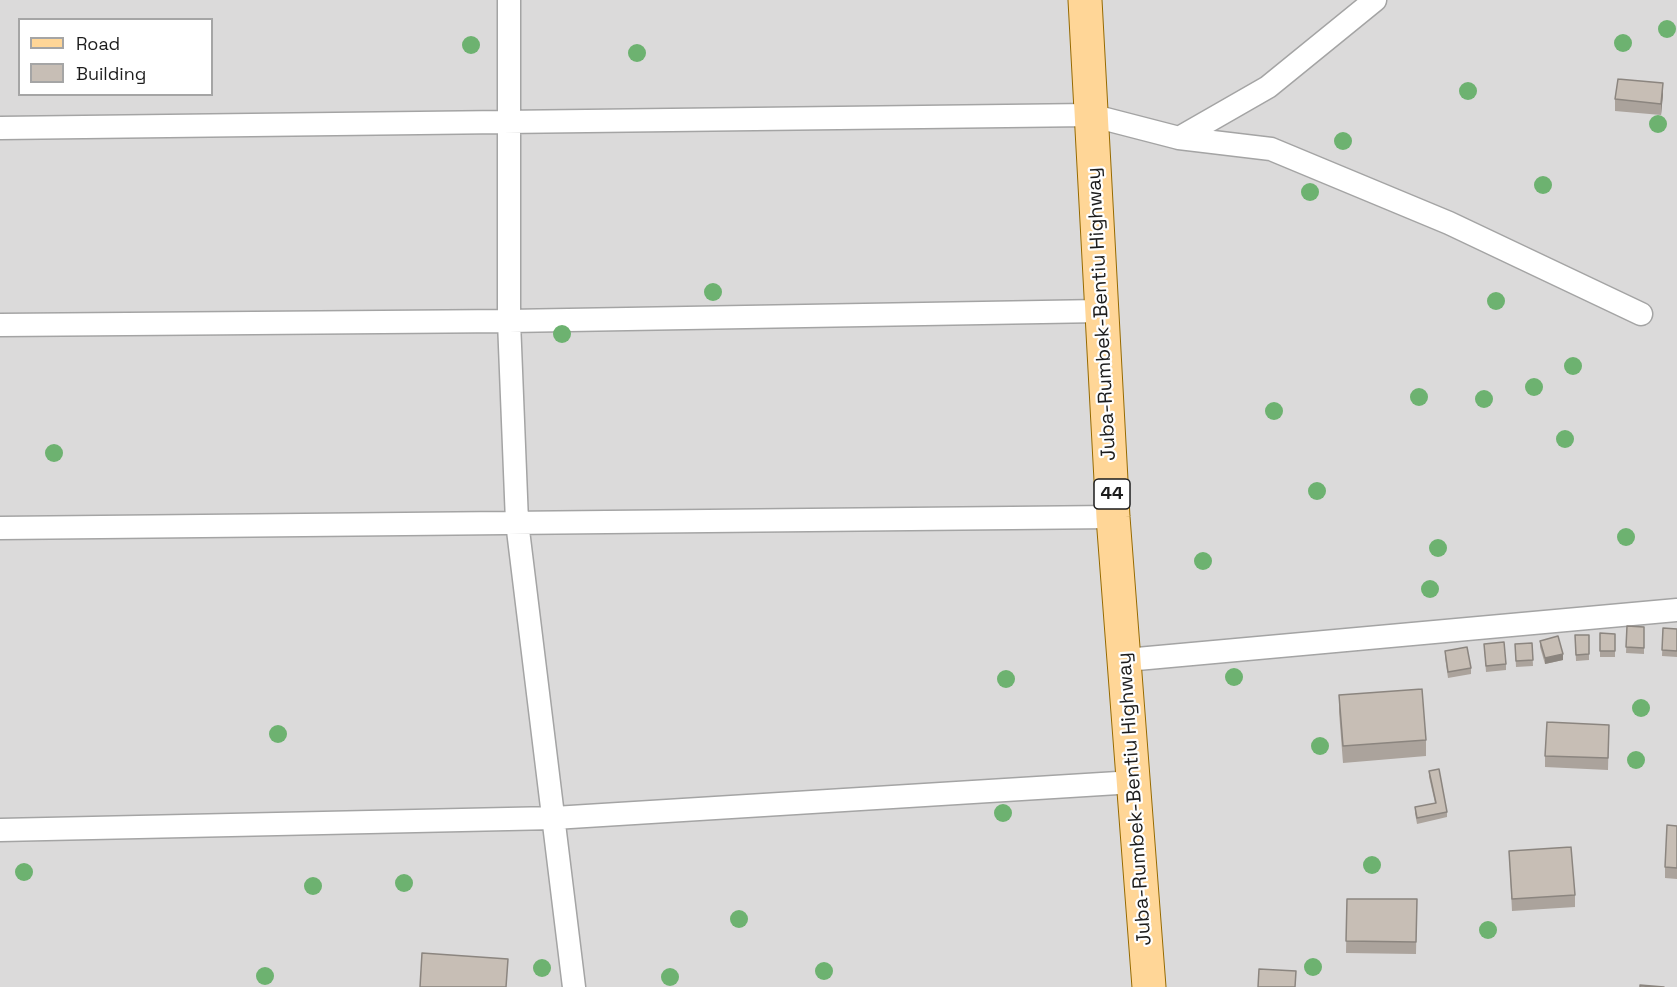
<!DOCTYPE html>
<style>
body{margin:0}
#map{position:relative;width:1677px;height:987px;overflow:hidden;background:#efebe2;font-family:"Space Grotesk",sans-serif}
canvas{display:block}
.legend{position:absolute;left:18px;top:18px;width:195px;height:78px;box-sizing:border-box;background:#fff;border:2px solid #a5a5a5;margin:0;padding:8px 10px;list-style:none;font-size:18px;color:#1d1d1d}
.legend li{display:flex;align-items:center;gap:12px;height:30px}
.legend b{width:30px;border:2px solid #a5a5a5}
</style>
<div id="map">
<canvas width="1677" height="987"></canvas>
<ul class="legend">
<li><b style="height:8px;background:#ffd697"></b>Road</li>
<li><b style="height:16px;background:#c7beb5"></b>Building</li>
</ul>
</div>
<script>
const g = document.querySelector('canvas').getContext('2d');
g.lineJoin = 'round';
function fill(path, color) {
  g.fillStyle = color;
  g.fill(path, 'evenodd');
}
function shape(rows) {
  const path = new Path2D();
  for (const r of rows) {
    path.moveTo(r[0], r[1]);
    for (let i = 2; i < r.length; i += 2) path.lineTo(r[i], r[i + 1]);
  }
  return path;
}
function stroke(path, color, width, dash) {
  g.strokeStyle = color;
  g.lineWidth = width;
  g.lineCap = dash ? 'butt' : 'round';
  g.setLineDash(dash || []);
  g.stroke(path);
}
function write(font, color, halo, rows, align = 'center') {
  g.font = font + ' "Space Grotesk",sans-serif';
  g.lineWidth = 4.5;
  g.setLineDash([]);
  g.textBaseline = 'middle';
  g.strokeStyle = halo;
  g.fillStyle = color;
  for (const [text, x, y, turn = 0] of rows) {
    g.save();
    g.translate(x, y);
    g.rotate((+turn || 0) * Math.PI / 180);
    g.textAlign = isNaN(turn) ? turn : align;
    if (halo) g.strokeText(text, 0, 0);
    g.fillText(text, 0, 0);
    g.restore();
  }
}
fill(shape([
 [0,0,1677,0,1677,987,0,987],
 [20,20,212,20,212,94,20,94]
]), '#dbdada');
const street = shape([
 [509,0,509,321,517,522,574,987],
 [0,128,1090,115,1179,138,1268,87,1375,0],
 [1179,138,1271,149,1449,223,1641,314],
 [0,325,509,321,1101,311],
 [0,528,1113,517],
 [1126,660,1677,610],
 [0,830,554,818,1134,782]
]);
const primary = shape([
 [1085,0,1113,517,1149,987]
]);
stroke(street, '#a4a4a4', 25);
stroke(primary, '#966a00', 35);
stroke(street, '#fff', 22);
stroke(primary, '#ffd697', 33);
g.fillStyle = '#6db270';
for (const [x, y] of [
 [1667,29],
 [1623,43],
 [471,45],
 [637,53],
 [1468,91],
 [1658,124],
 [1343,141],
 [1543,185],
 [1310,192],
 [713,292],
 [1496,301],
 [562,334],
 [1573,366],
 [1534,387],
 [1419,397],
 [1484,399],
 [1274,411],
 [1565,439],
 [54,453],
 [1317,491],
 [1626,537],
 [1438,548],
 [1203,561],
 [1430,589],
 [1234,677],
 [1006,679],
 [1641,708],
 [278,734],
 [1320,746],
 [1636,760],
 [1003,813],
 [1372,865],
 [24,872],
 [404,883],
 [313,886],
 [739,919],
 [1488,930],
 [1313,967],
 [542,968],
 [824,971],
 [265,976],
 [670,977]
]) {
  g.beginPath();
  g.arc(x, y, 9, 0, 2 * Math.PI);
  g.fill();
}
fill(shape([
 [1663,94,1661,115,1615,111,1615,99],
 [1627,626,1644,627,1644,654,1626,653],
 [1663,628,1677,629,1677,657,1662,656],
 [1600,633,1615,634,1615,657,1600,657],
 [1575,635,1589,635,1589,660,1576,661],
 [1540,641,1563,660,1545,664,1540,647],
 [1532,643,1533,666,1516,667,1515,644],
 [1484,644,1506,664,1506,670,1486,672],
 [1445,651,1471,668,1471,674,1448,678,1445,657],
 [1339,695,1426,740,1426,756,1343,763,1339,712],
 [1609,725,1608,770,1545,767,1545,756],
 [1429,771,1447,812,1447,817,1417,824,1415,813,1415,807,1435,803,1429,777],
 [1677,826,1677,879,1665,878,1665,867],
 [1509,851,1575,895,1575,907,1512,911],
 [1347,899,1417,899,1416,954,1346,953]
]), '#aba39c');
fill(shape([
 [1663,83,1663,94,1661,115,1661,104],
 [1563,654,1563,660,1545,664,1545,658]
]), '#8b857f');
const building = shape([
 [1618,79,1663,83,1661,104,1615,99,1618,79],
 [1627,626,1644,627,1644,648,1626,647,1627,626],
 [1663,628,1677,629,1677,651,1662,650,1663,628],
 [1600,633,1615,634,1615,651,1600,651,1600,633],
 [1575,635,1589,635,1589,654,1576,655,1575,635],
 [1558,636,1563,654,1545,658,1540,641,1558,636],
 [1504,642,1506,664,1486,666,1484,644,1504,642],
 [1532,643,1533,660,1516,661,1515,644,1532,643],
 [1467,647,1471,668,1448,672,1445,651,1467,647],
 [1422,689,1426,740,1343,746,1339,695,1422,689],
 [1547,722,1609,725,1608,758,1545,756,1547,722],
 [1439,769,1447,812,1417,818,1415,807,1436,803,1429,771,1439,769],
 [1667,825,1677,826,1677,868,1665,867,1667,825],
 [1571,847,1575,895,1512,899,1509,851,1571,847],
 [1347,899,1417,899,1416,942,1346,941,1347,899],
 [422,953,508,959,506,987,420,987,422,953],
 [1259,969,1296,971,1295,987,1258,987,1259,969],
 [1640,985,1664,987,1640,987,1640,985]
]);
fill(building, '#c7beb5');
stroke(building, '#8b857f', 1.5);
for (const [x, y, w] of [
 [1112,494,36]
]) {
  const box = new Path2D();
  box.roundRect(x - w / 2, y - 15, w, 30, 4.5);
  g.fillStyle = '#fff';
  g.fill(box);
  stroke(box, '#1d1d1d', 1.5);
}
write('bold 18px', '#1d1d1d', null, [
 ["44",1112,494]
]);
write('20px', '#1d1d1d', '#fff', [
 ["Juba-Rumbek-Bentiu Highway",1102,314,-93],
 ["Juba-Rumbek-Bentiu Highway",1135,799,-94]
]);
</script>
